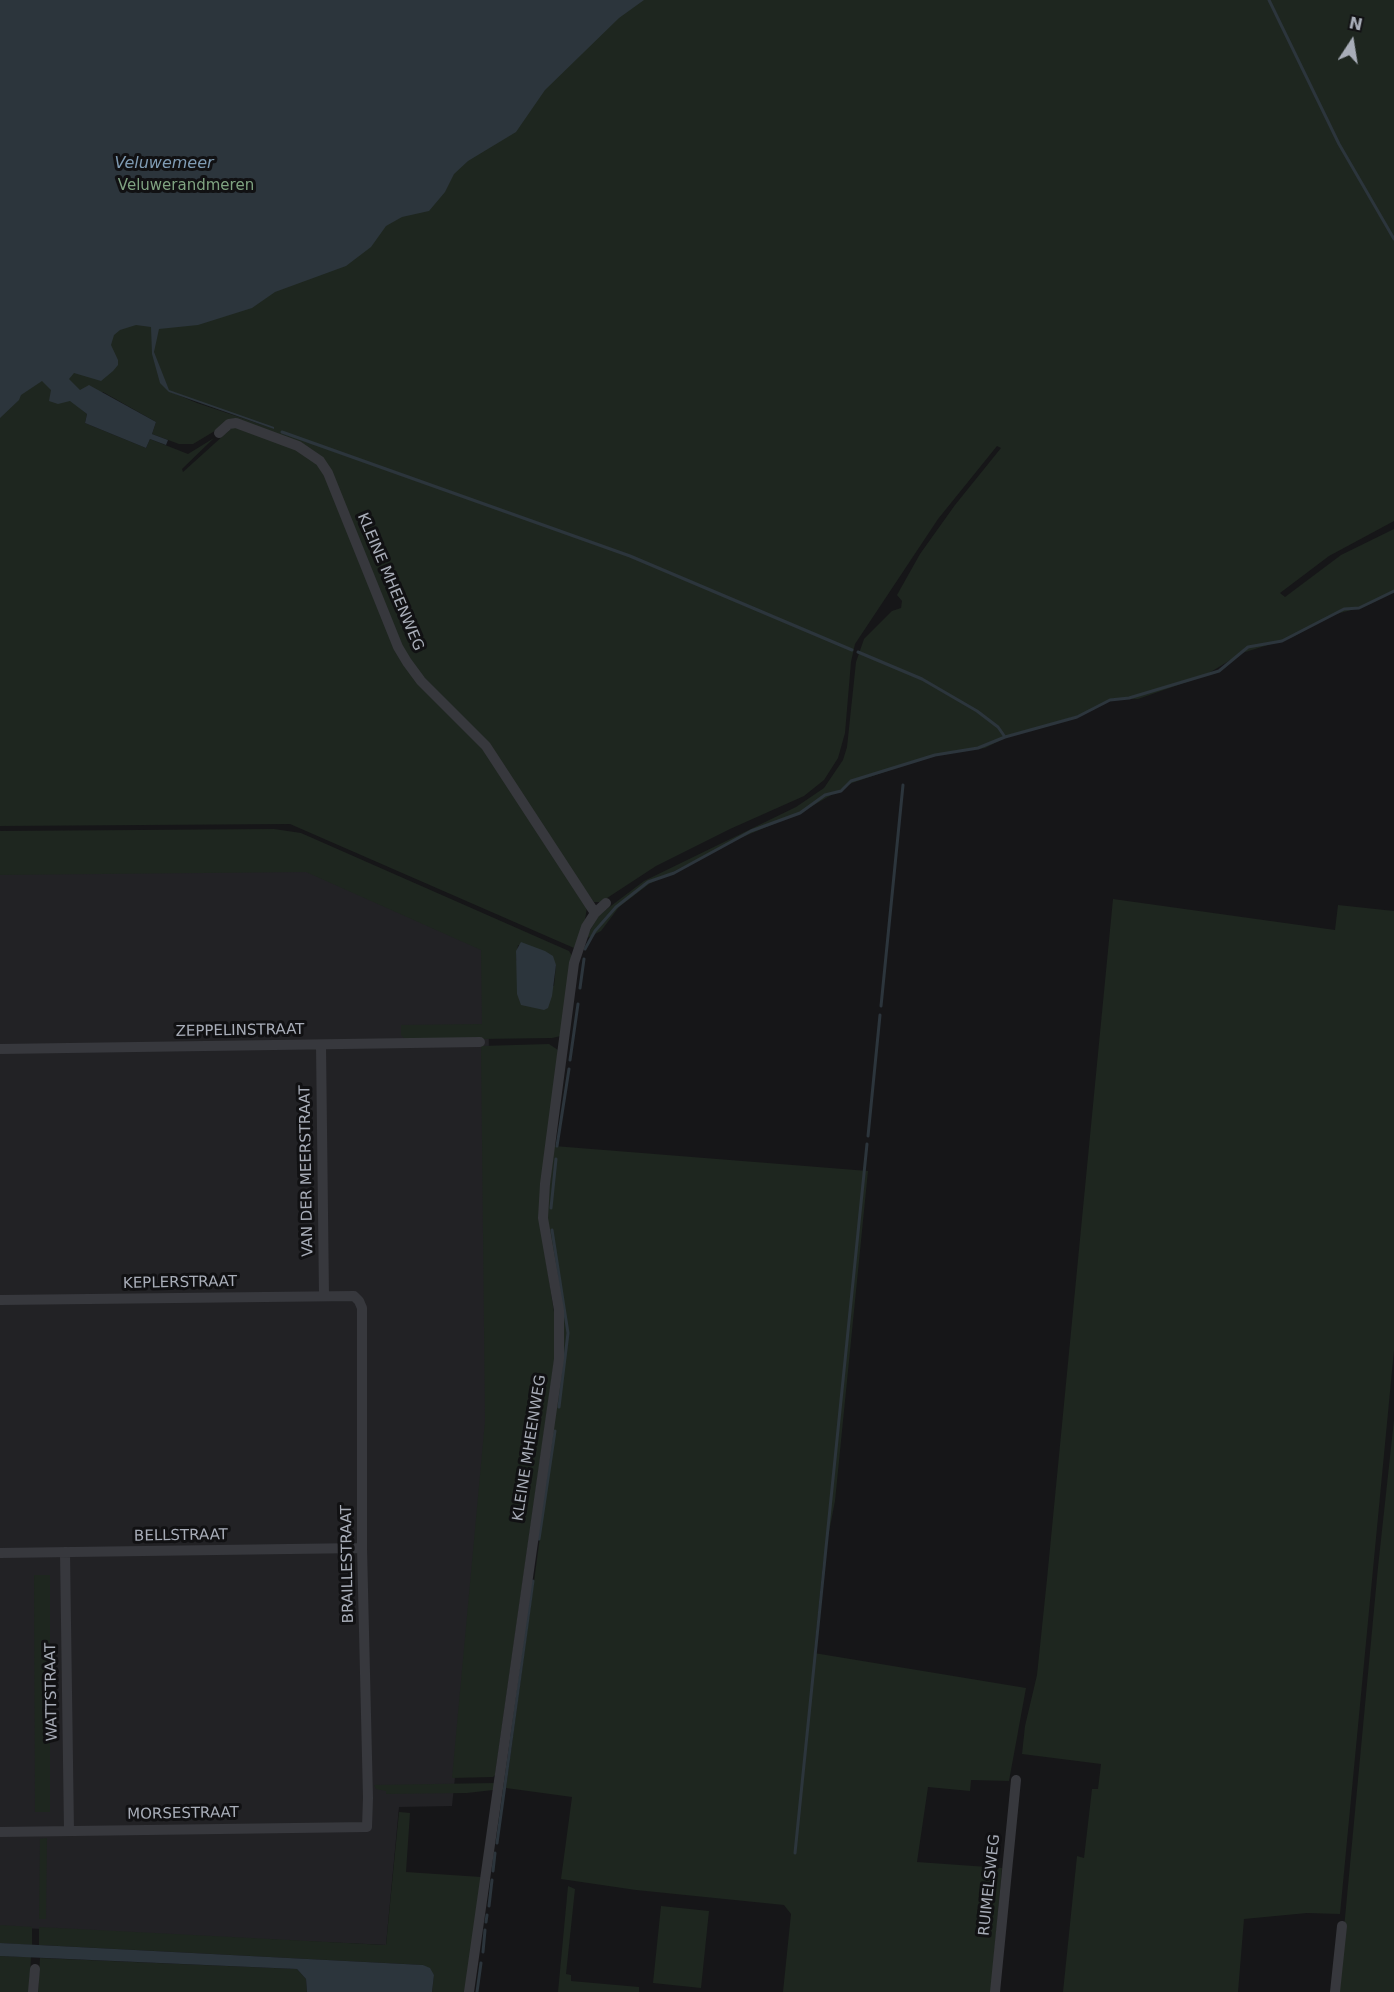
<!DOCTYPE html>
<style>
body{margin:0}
#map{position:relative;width:1394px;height:1992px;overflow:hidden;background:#161618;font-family:"DejaVu Sans",sans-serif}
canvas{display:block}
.north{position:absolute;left:1322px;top:12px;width:60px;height:60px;-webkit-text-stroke:4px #111113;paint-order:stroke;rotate:12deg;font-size:16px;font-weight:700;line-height:24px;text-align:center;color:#a8adb8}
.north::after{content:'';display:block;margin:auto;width:21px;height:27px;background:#a8adb8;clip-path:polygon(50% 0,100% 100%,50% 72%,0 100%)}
</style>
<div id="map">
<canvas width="1394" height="1992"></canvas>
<div class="north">N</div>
</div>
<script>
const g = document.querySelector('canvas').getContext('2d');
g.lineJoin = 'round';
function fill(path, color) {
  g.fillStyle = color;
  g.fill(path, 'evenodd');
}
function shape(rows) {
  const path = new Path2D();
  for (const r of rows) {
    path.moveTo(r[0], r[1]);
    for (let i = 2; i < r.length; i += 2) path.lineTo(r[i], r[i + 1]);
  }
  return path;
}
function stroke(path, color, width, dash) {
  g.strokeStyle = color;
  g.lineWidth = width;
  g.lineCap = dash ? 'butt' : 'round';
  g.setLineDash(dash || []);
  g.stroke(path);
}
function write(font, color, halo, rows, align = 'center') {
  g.font = font + ' "DejaVu Sans",sans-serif';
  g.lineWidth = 6;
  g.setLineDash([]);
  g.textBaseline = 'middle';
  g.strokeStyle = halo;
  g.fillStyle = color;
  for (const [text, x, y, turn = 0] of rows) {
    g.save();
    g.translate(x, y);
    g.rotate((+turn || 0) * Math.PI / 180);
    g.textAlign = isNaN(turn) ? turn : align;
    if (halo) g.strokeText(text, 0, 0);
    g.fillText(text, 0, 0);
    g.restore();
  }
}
fill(shape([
 [310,870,488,945,492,1420,452,1806,399,1807,386,1945,0,1927,0,872]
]), '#222225');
fill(shape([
 [0,0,1394,0,1394,521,1329,556,1280,593,1285,597,1341,555,1394,529,1394,592,1366,606,1333,615,1291,638,1242,653,1204,676,1138,699,1114,698,1080,715,1009,736,985,748,929,757,852,783,800,813,738,839,649,884,619,907,601,931,585,939,599,915,644,881,796,807,824,788,843,760,847,747,856,662,864,639,892,611,901,608,902,601,897,595,920,554,955,505,1001,448,997,446,938,519,855,644,851,662,845,733,838,758,824,780,804,796,730,829,656,866,601,902,594,902,571,871,486,741,419,672,405,653,327,466,321,457,312,450,233,420,193,444,179,444,152,434,156,422,103,392,80,408,87,414,85,423,146,448,150,439,188,454,214,438,182,469,183,472,235,425,305,452,318,463,327,476,398,655,421,685,484,747,506,784,584,898,587,907,585,920,574,948,290,824,0,826],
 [171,392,173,392,275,429,197,403],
 [274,829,301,833,569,951,572,956,561,1036,552,1038,406,1040,401,1035,401,1025,482,1024,481,950,306,872,0,875,0,831],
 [518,945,556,965,554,986,516,960],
 [1113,899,1335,930,1338,905,1394,911,1394,1350,1340,1914,1307,1913,1244,1919,1238,1992,1063,1992,1077,1856,1084,1858,1092,1789,1098,1789,1101,1764,1022,1754,1025,1726,1037,1675,1047,1579],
 [549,1044,558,1050,540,1222,556,1325,555,1356,495,1775,493,1777,452,1778,485,1421,481,1046],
 [554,1146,868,1171,835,1501,823,1563,814,1653,1026,1688,1009,1781,971,1780,970,1791,928,1787,917,1862,1002,1868,991,1992,783,1992,791,1914,784,1905,636,1890,561,1879,572,1797,506,1788,542,1522,544,1471,563,1359,546,1217],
 [1394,1420,1394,1992,1338,1992,1378,1567],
 [34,1575,50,1575,50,1812,35,1812],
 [495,1783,493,1790,467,1793,386,1794,386,1791,376,1789,374,1785],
 [399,1812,410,1813,406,1872,481,1877,465,1992,432,1992,434,1975,423,1965,39,1945,39,1927,386,1945],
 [47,1838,46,1919,39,1919,40,1839],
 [568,1886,575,1889,566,1974,571,1975,571,1981,639,1987,639,1992,558,1992],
 [661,1906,709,1911,701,1988,653,1983],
 [0,1925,32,1927,32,1945,0,1943],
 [0,1956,31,1957,29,1992,0,1992],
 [40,1958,297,1969,306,1979,307,1992,38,1992]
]), '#1e261f');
fill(shape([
 [0,0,644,0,619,18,545,90,516,132,468,161,454,174,445,192,429,211,402,217,386,226,371,247,346,266,275,292,252,308,198,325,159,329,154,352,169,390,274,427,274,429,169,392,160,383,152,354,151,327,136,325,120,330,114,335,111,345,118,360,118,365,113,371,101,381,74,373,69,379,80,390,89,385,156,422,152,434,168,440,166,445,150,439,146,448,85,423,87,414,70,401,58,404,49,401,51,390,42,381,21,395,19,400,0,418],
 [521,942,545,951,553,956,556,965,552,996,548,1008,544,1010,521,1005,517,994,516,951],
 [0,1943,423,1965,430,1968,434,1975,432,1992,307,1992,306,1979,297,1969,0,1956]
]), '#2c353c');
stroke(shape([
 [1269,0,1339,144,1394,239],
 [282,432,630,556,852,650],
 [858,652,922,679,977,711,998,727,1005,737],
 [585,949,595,931,616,907,648,882,674,873,751,831,800,813,825,795,841,791,851,781,935,755,978,748,1005,737,1077,717,1110,700,1129,698,1219,671,1248,647,1282,641,1344,609,1359,608,1394,591],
 [580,988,584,959],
 [881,1006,903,785],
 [570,1060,578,1004],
 [868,1136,880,1015],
 [557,1146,569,1069],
 [551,1208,556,1159],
 [552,1230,568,1333,559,1407],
 [539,1539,555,1431],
 [497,1843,533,1581],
 [795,1853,867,1144],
 [493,1871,495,1853],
 [489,1906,492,1880],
 [486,1922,487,1915],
 [483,1952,485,1930],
 [477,1992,481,1963]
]), '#2c353c', 3);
stroke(shape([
 [219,433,229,424,236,423,298,446,320,461,328,473,398,647,407,662,421,681,486,746,595,913],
 [321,1045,324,1296],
 [0,1049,480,1042],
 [0,1300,354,1296,359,1301,362,1308,362,1548,368,1798,367,1827,0,1832],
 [65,1552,69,1831],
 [0,1553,362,1548],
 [33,1992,35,1969],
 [469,1992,559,1359,559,1310,543,1218,545,1184,574,963,586,927,595,913,606,903],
 [995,1992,1016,1780],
 [1335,1992,1342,1926]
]), '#37383d', 10);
write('15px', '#7fa381', '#111113', [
 ["Veluwerandmeren",186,186]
]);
write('15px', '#a8adb8', '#111113', [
 ["KLEINE MHEENWEG",390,582,67],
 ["ZEPPELINSTRAAT",240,1031,-1],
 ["VAN DER MEERSTRAAT",307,1171,-91],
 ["KEPLERSTRAAT",180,1283,-1],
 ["KLEINE MHEENWEG",530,1448,-81],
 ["BELLSTRAAT",181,1536,-1],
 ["BRAILLESTRAAT",348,1564,-91],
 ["WATTSTRAAT",52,1692,-91],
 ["MORSESTRAAT",183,1814,-1],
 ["RUIMELSWEG",990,1885,-84]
]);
write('italic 16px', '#7f9bb3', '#111113', [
 ["Veluwemeer",164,164]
]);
</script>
